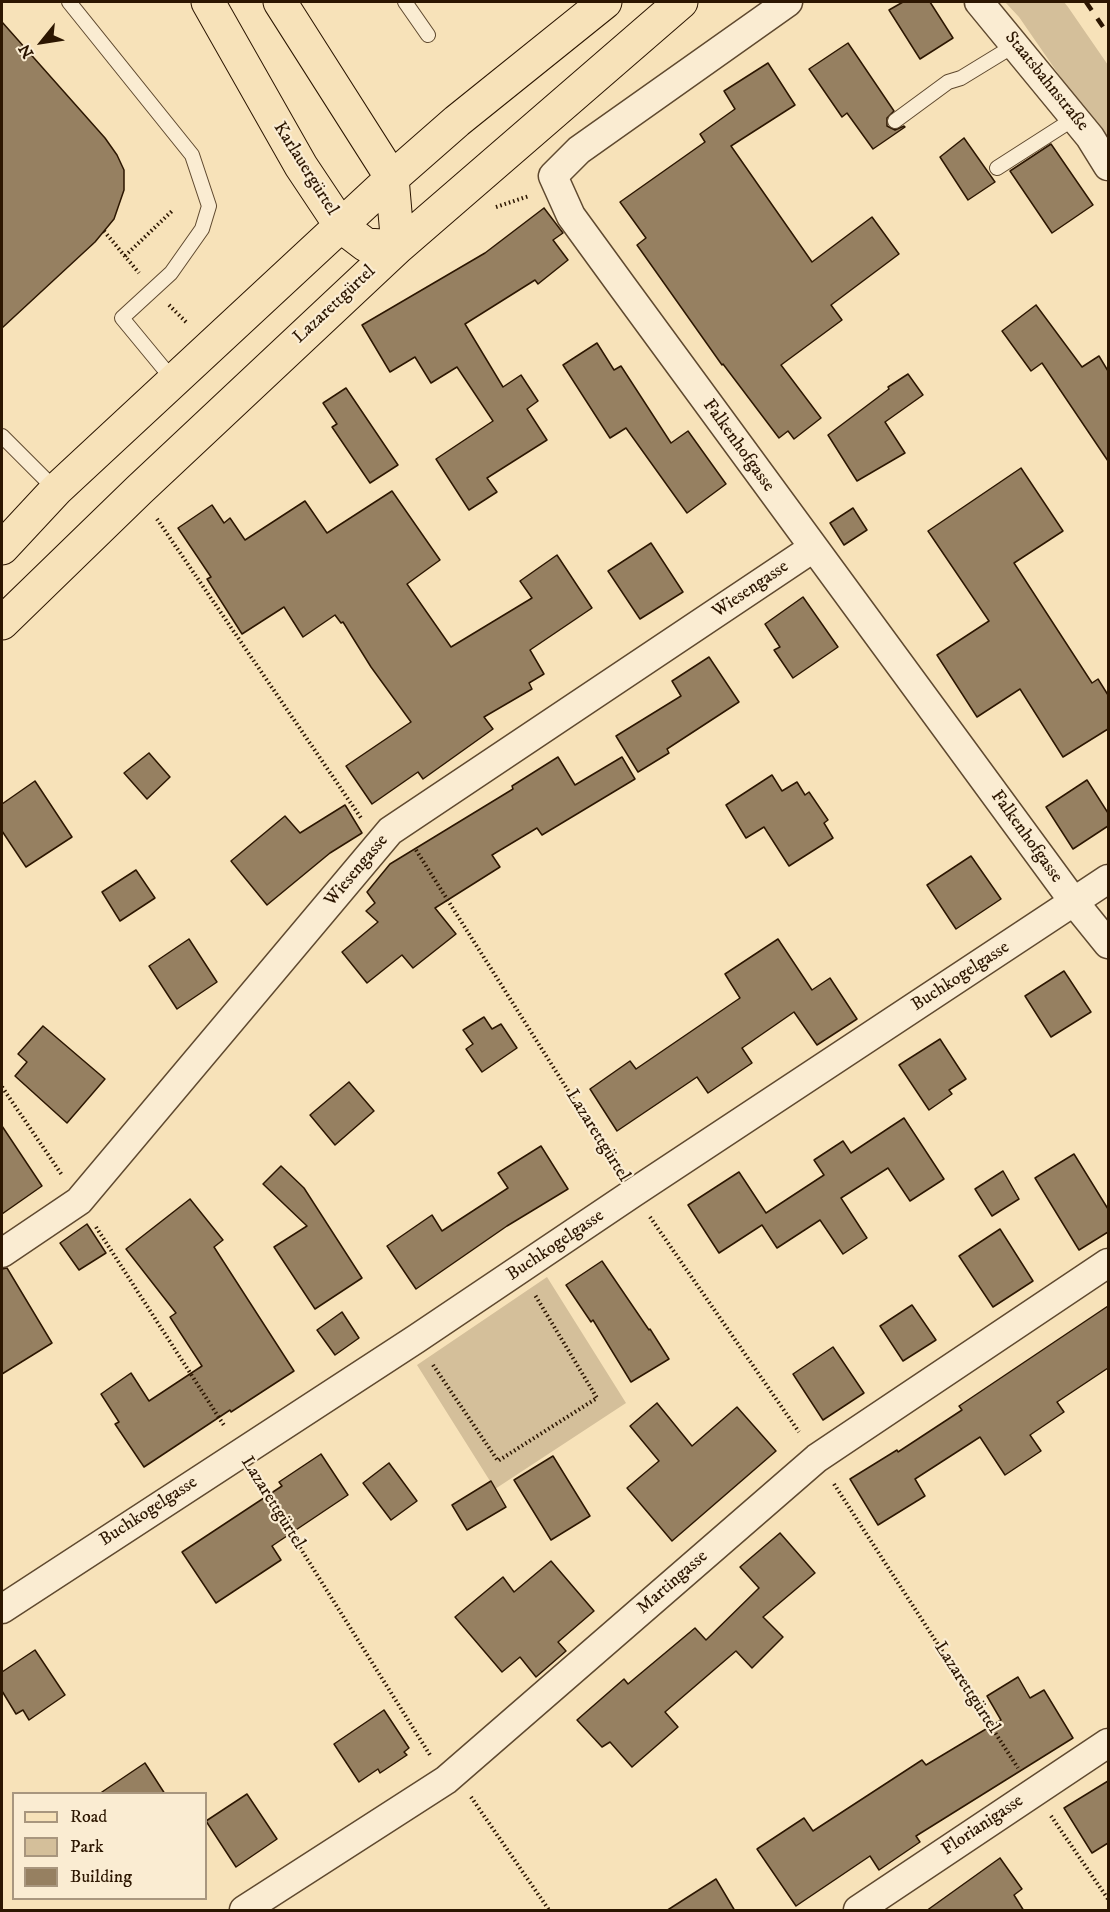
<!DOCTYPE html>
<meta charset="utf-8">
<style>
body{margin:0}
#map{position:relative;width:1110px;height:1912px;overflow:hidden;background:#f7e2b9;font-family:"IM FELL DW Pica",serif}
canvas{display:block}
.frame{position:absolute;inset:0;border:3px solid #2c1601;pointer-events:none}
.legend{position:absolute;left:12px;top:1792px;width:195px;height:108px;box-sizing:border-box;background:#faecd2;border:2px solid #a8967e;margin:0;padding:8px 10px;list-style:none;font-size:18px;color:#2c1601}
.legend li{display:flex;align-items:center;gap:12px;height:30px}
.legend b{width:30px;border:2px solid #a8967e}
.north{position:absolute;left:12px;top:12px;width:60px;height:60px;-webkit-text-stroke:4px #faecd2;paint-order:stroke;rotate:240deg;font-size:16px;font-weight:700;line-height:24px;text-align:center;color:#2c1601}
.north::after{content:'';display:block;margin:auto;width:21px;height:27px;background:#2c1601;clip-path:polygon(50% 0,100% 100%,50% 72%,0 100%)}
</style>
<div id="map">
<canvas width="1110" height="1912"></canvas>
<div class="frame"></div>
<ul class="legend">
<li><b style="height:8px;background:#f7e2b9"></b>Road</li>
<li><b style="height:16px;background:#d4bf9a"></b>Park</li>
<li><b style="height:16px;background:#968061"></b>Building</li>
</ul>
<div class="north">N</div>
</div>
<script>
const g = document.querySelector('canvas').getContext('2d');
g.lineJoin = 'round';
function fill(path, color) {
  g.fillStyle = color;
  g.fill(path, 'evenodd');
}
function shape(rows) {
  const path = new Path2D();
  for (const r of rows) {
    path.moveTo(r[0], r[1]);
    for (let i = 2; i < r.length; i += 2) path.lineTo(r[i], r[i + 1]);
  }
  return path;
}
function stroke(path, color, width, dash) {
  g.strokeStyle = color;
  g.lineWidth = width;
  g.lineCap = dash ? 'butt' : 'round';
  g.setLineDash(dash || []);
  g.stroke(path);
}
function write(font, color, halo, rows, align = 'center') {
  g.font = font + ' "IM FELL DW Pica",serif';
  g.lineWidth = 4.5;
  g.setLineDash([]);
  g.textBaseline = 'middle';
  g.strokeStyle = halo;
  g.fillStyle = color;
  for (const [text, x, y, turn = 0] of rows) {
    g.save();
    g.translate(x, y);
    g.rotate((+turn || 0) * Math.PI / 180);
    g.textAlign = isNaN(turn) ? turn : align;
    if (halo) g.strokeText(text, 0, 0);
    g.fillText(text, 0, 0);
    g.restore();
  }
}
fill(shape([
 [1005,2,1064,2,1068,7,1108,65,1108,146,1019,17],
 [547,1277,626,1403,495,1489,417,1365]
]), '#d4bf9a');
const building = shape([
 [903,2,930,2,953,38,920,59,889,10,903,2],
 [2,22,105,138,117,155,124,170,124,190,114,219,95,242,2,328,2,22],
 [848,43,894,111,887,118,887,126,895,130,904,126,905,127,873,149,847,113,842,117,809,69,848,43],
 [768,63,795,105,731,146,812,262,872,217,899,254,831,305,842,320,781,365,821,418,794,439,788,431,779,438,723,364,722,365,637,245,646,238,620,202,705,142,700,134,735,109,724,91,768,63],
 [964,138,995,182,968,200,940,157,964,138],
 [1051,144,1093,205,1052,233,1010,171,1051,144],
 [544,208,563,233,553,240,568,260,538,284,535,280,465,324,503,387,521,375,538,401,527,409,547,440,487,478,497,492,469,510,436,459,493,421,457,367,431,383,415,357,390,372,362,325,485,253,544,208],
 [1036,305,1082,367,1099,356,1108,371,1108,461,1042,363,1031,371,1002,331,1036,305],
 [597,343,614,370,621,366,671,443,688,431,726,484,687,513,626,428,610,438,563,365,597,343],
 [908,374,923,395,885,422,905,453,857,481,828,435,889,389,888,387,908,374],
 [346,388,398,465,370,483,332,427,337,424,323,403,346,388],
 [1021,468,1063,531,1014,563,1092,683,1098,679,1108,695,1108,729,1063,757,1020,689,977,717,937,655,989,621,928,531,1021,468],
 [392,491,440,560,407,584,451,647,532,598,520,581,557,555,592,608,530,650,544,674,529,683,532,689,484,717,493,729,423,779,418,772,372,804,346,766,411,722,371,667,343,622,341,623,335,615,303,637,284,607,242,634,207,579,211,577,178,528,212,505,224,523,230,518,245,540,305,501,327,533,392,491],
 [853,508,867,530,844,545,830,523,853,508],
 [651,543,683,592,640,619,608,571,651,543],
 [803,597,838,647,793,678,774,650,780,647,765,624,803,597],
 [709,657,739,702,667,749,669,753,638,772,616,736,681,696,672,681,709,657],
 [149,753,170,777,147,799,124,773,149,753],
 [558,757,575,785,622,757,635,779,542,835,537,828,492,855,500,867,435,908,456,934,413,968,402,955,367,983,342,952,378,922,366,911,375,903,367,892,390,864,513,789,512,786,558,757],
 [772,775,782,791,797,782,805,795,809,792,828,820,824,823,833,838,789,866,764,827,746,838,726,805,772,775],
 [1087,780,1108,813,1108,826,1073,849,1046,807,1087,780],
 [35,781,72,837,26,867,2,831,2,804,35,781],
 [345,805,362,833,330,853,267,905,231,861,285,816,300,833,345,805],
 [971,856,1001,899,956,929,927,885,971,856],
 [136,870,155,898,120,921,102,892,136,870],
 [189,939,217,982,177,1009,149,966,189,939],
 [778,939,812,990,830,978,857,1019,817,1045,794,1012,742,1048,752,1063,708,1093,697,1077,617,1131,590,1089,630,1061,636,1069,740,998,725,974,778,939],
 [1064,971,1091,1012,1051,1037,1025,996,1064,971],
 [484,1017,492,1029,501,1024,517,1048,482,1072,466,1049,473,1044,463,1030,484,1017],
 [43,1026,105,1079,67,1123,15,1076,27,1062,18,1054,43,1026],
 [940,1039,966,1079,949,1090,952,1094,929,1110,899,1065,940,1039],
 [349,1082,374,1111,335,1145,310,1115,349,1082],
 [904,1118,944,1179,910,1201,888,1168,841,1198,867,1238,843,1254,820,1220,777,1248,762,1225,719,1253,688,1205,739,1172,766,1213,824,1175,814,1160,843,1141,851,1153,904,1118],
 [2,1126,42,1186,2,1214,2,1126],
 [541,1146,568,1189,507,1226,416,1289,387,1246,432,1215,442,1231,508,1188,498,1173,541,1146],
 [1074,1154,1108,1209,1108,1232,1079,1250,1035,1178,1074,1154],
 [281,1166,304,1188,362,1278,315,1309,274,1247,307,1226,263,1184,281,1166],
 [1003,1171,1019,1199,992,1216,975,1189,1003,1171],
 [190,1199,223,1240,214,1247,294,1371,231,1412,230,1410,144,1467,115,1424,119,1422,101,1394,131,1373,149,1401,202,1366,170,1317,176,1313,126,1249,190,1199],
 [87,1224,106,1253,79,1270,60,1243,87,1224],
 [1000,1229,1033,1281,993,1307,959,1256,1000,1229],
 [602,1261,649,1330,650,1329,669,1359,631,1382,593,1320,591,1322,566,1285,602,1261],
 [7,1268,52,1343,2,1374,2,1269,7,1268],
 [912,1305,936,1340,903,1361,880,1326,912,1305],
 [1108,1306,1108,1368,1057,1402,1064,1412,1030,1435,1041,1451,1005,1475,980,1437,915,1479,925,1496,878,1525,850,1479,897,1450,898,1452,962,1410,959,1406,1108,1306],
 [342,1312,359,1338,335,1355,317,1330,342,1312],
 [833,1347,864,1393,823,1420,793,1374,833,1347],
 [657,1403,692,1446,737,1407,776,1451,672,1541,627,1488,659,1461,630,1426,657,1403],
 [321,1454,348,1495,272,1546,281,1560,216,1603,182,1552,282,1486,279,1482,321,1454],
 [553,1456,590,1516,551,1540,514,1480,553,1456],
 [389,1463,417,1501,391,1520,363,1483,389,1463],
 [491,1481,506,1507,467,1530,452,1505,491,1481],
 [780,1533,815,1573,763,1617,783,1637,752,1668,736,1651,665,1712,678,1727,632,1767,610,1742,602,1747,577,1720,624,1679,628,1684,695,1628,706,1640,759,1588,740,1567,780,1533],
 [551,1561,594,1611,558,1642,566,1651,536,1677,520,1657,502,1672,455,1617,503,1577,514,1592,551,1561],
 [35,1650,65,1695,29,1720,23,1710,16,1714,2,1691,2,1672,35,1650],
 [1018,1677,1030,1698,1044,1690,1073,1738,916,1836,920,1842,879,1870,870,1856,796,1906,757,1849,804,1818,813,1831,922,1760,926,1765,1001,1720,987,1696,1018,1677],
 [384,1710,409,1748,404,1752,407,1755,380,1773,378,1769,359,1782,334,1744,384,1710],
 [145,1763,165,1794,99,1794,145,1763],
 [1108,1781,1108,1843,1092,1853,1064,1808,1108,1781],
 [247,1794,277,1839,236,1867,206,1821,247,1794],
 [1000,1858,1022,1889,1014,1895,1024,1911,926,1911,1000,1858],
 [716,1879,735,1911,666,1911,716,1879]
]);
fill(building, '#968061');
stroke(building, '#2c1601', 1.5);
const service = shape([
 [69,2,192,155,209,206,202,229,171,273,122,318,174,381],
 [405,2,428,35],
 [895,121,948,82,961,78,1015,45],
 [997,168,1075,118],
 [2,436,56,490]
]);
const minor = shape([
 [788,2,579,150,553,176,571,216,622,286,1074,902,1108,944],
 [979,2,1090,137,1108,166],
 [2,1253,79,1201,390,831,813,548],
 [2,1609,416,1339,633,1193,1108,879],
 [244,1910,446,1780,817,1458,1108,1263],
 [858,1910,1108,1743]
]);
const primary = shape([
 [208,2,301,166,341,226,366,245,398,247],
 [280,2,392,178,398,247],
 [2,548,56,490,392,178,457,121,605,2],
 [2,623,139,490,398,247,681,2]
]);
stroke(service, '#5f492f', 16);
stroke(minor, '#5f492f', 31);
stroke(primary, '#2c1601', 35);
stroke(shape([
 [496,207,529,196],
 [104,231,139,273],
 [125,256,172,211],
 [169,305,187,323],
 [157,519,361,818],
 [416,850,617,1168],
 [2,1087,62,1175],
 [650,1217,799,1432],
 [96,1227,225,1427],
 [433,1365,498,1461,597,1398,535,1295],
 [257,1479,430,1755],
 [834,1484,1018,1768],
 [471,1797,549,1910],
 [1051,1816,1108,1899]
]), '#2c1601', 4, [1.5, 3]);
stroke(service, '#faecd2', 14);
stroke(minor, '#faecd2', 28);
stroke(primary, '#f7e2b9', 33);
stroke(shape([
 [1086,2,1108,34]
]), '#2c1601', 4.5, [10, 10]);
write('18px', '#2c1601', '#faecd2', [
 ["Staatsbahnstraße",1046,82,51],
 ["Karlauergürtel",305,169,58],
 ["Lazarettgürtel",335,305,-43],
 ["Falkenhofgasse",738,446,54],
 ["Wiesengasse",751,590,-34],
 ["Falkenhofgasse",1026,837,54],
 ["Wiesengasse",357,871,-50],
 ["Buchkogelgasse",961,977,-33],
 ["Lazarettgürtel",597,1136,58],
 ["Buchkogelgasse",556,1246,-34],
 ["Lazarettgürtel",272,1503,58],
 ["Buchkogelgasse",149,1512,-33],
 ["Martingasse",673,1583,-41],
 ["Lazarettgürtel",966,1688,57],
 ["Florianigasse",983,1826,-34]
]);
</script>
